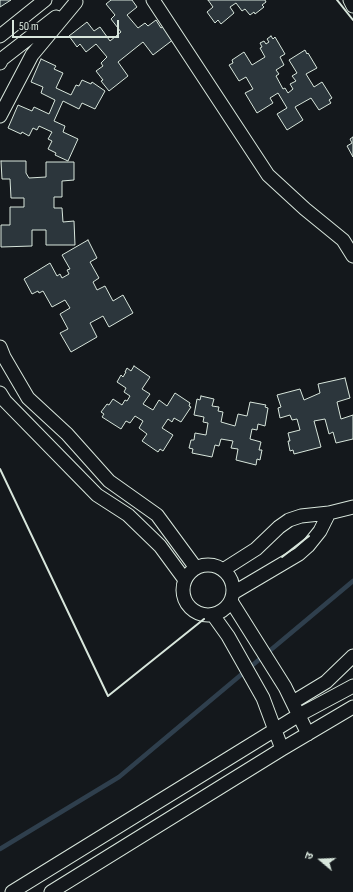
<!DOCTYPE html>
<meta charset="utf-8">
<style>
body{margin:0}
#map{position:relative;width:353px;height:892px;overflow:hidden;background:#14181c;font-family:"Sofia Sans Condensed","Noto Sans Devanagari",sans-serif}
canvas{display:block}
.north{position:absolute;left:301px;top:840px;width:40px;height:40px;-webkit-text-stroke:3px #14181c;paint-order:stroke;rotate:289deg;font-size:11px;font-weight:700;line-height:16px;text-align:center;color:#d8e6dc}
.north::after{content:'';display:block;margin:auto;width:14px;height:18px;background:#d8e6dc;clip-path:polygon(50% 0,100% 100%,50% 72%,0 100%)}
.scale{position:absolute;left:12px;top:20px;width:107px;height:18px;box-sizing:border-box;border:2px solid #d8e6dc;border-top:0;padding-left:5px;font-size:12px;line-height:14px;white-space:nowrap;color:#d8e6dc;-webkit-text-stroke:3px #14181c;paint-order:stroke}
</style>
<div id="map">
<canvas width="353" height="892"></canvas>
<div class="north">उ</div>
<div class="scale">50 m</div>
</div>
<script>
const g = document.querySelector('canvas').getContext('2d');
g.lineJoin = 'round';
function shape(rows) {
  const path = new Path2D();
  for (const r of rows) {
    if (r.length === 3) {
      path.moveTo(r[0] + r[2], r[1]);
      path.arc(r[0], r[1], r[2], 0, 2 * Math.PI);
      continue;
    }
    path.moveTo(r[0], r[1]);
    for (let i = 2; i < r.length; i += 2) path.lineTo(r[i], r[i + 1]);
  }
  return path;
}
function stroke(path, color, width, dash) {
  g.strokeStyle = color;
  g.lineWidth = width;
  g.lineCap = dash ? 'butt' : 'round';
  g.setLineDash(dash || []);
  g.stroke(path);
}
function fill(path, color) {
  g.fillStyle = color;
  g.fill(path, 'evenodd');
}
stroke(shape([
 [0,849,119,777,353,581]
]), '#2f3f4d', 4.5);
const building = shape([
 [0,0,11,0,0,7,0,0],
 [111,0,132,0,137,7,127,15,138,28,145,23,148,26,156,20,161,28,164,26,174,39,153,55,143,42,118,62,128,76,109,91,101,81,103,80,96,71,103,66,101,63,107,57,96,44,86,52,80,44,77,47,69,36,87,22,94,31,100,27,110,41,121,32,111,19,115,15,106,4,111,0],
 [208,0,265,0,266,2,262,5,264,7,255,14,254,12,250,15,245,9,242,11,236,3,230,7,234,13,221,24,218,20,215,23,207,12,213,7,208,0],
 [271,36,273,39,275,37,285,54,280,57,284,65,276,70,279,74,276,76,283,89,285,88,288,93,293,89,290,84,296,81,292,76,297,73,289,60,305,50,307,54,308,53,317,68,306,74,314,87,322,82,332,98,329,100,331,103,319,110,311,98,295,107,303,120,287,130,277,114,287,108,278,93,270,98,273,103,257,113,245,93,253,89,246,77,239,81,229,65,233,63,232,60,244,52,252,65,265,57,260,48,262,47,260,43,264,41,266,44,269,42,267,39,271,36],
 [41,59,56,66,54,69,63,73,56,88,71,95,76,85,79,86,82,80,91,84,92,82,105,91,95,109,82,103,79,109,63,101,54,121,65,126,63,132,78,139,68,161,55,155,56,153,48,149,52,141,48,139,52,132,39,126,37,130,33,128,29,136,22,132,21,134,8,128,18,105,32,111,34,107,49,114,55,100,41,93,43,87,31,82,41,59],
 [353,137,353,157,347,146,352,143,350,139,353,137],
 [1,161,26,161,26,173,29,178,46,177,46,162,74,162,74,180,62,181,62,197,54,197,54,208,62,208,63,222,74,221,75,245,46,245,46,230,32,230,32,246,1,247,1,225,10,225,10,207,24,207,24,198,11,198,10,179,2,179,1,161],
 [88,240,97,258,90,262,99,278,93,282,97,290,105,286,113,301,123,295,133,313,109,327,103,316,90,323,97,337,71,352,60,333,68,329,60,314,70,308,65,300,52,307,43,291,39,293,38,291,32,294,24,279,50,263,57,276,60,274,62,278,69,274,67,270,70,269,62,255,88,240],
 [134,366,150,377,142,389,150,394,143,404,153,410,159,400,167,406,175,393,190,403,189,406,191,407,181,422,174,418,172,422,168,419,162,428,173,435,163,451,160,449,158,452,142,441,147,434,139,428,143,421,135,416,130,423,126,421,121,429,102,417,104,414,101,412,107,404,109,405,113,399,122,405,125,400,127,401,130,396,124,392,126,388,117,382,121,375,123,377,126,372,125,372,127,368,131,371,134,366],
 [345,378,350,398,337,402,341,419,353,415,353,439,336,443,333,432,329,434,325,419,314,421,321,447,294,454,293,450,290,451,288,441,290,441,288,433,300,430,297,419,292,420,290,415,280,418,278,408,281,407,277,395,300,389,304,400,320,393,318,384,345,378],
 [201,396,214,399,212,406,219,407,218,411,223,412,221,422,235,426,238,414,247,416,250,402,266,405,265,407,268,408,265,426,258,424,257,430,252,429,250,439,261,442,259,450,262,450,260,460,257,459,256,465,236,460,238,449,231,448,233,441,221,439,219,446,215,445,212,457,192,453,193,449,189,448,191,440,194,440,195,433,206,435,208,423,203,422,204,417,194,415,197,399,200,400,201,396]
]);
fill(building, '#2c363c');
stroke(building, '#d8e6dc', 1);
const minor = shape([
 [153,0,268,175,305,209,343,240,353,256],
 [350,0,353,6],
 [0,36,45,0],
 [0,63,2,59,56,17],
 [0,116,32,55,76,2],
 [0,347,4,357,28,398,67,434,109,481,157,515,196,568],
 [0,393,5,401,97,495,128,515,160,546,185,580],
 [208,590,25],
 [223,570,256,549,279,527,289,520,301,516,329,513,353,507],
 [233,593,299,554,308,546,320,531,329,513],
 [231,601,285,687,308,734],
 [213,615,228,636,263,698,282,749],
 [293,702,326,682,353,656],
 [12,892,299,715,353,686],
 [51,892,282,749,353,707]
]);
stroke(minor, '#d8e6dc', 15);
stroke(minor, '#14181c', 13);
stroke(shape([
 [337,0,353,20],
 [0,469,108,696,204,619],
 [282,557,309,536]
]), '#d8e6dc', 2);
</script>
